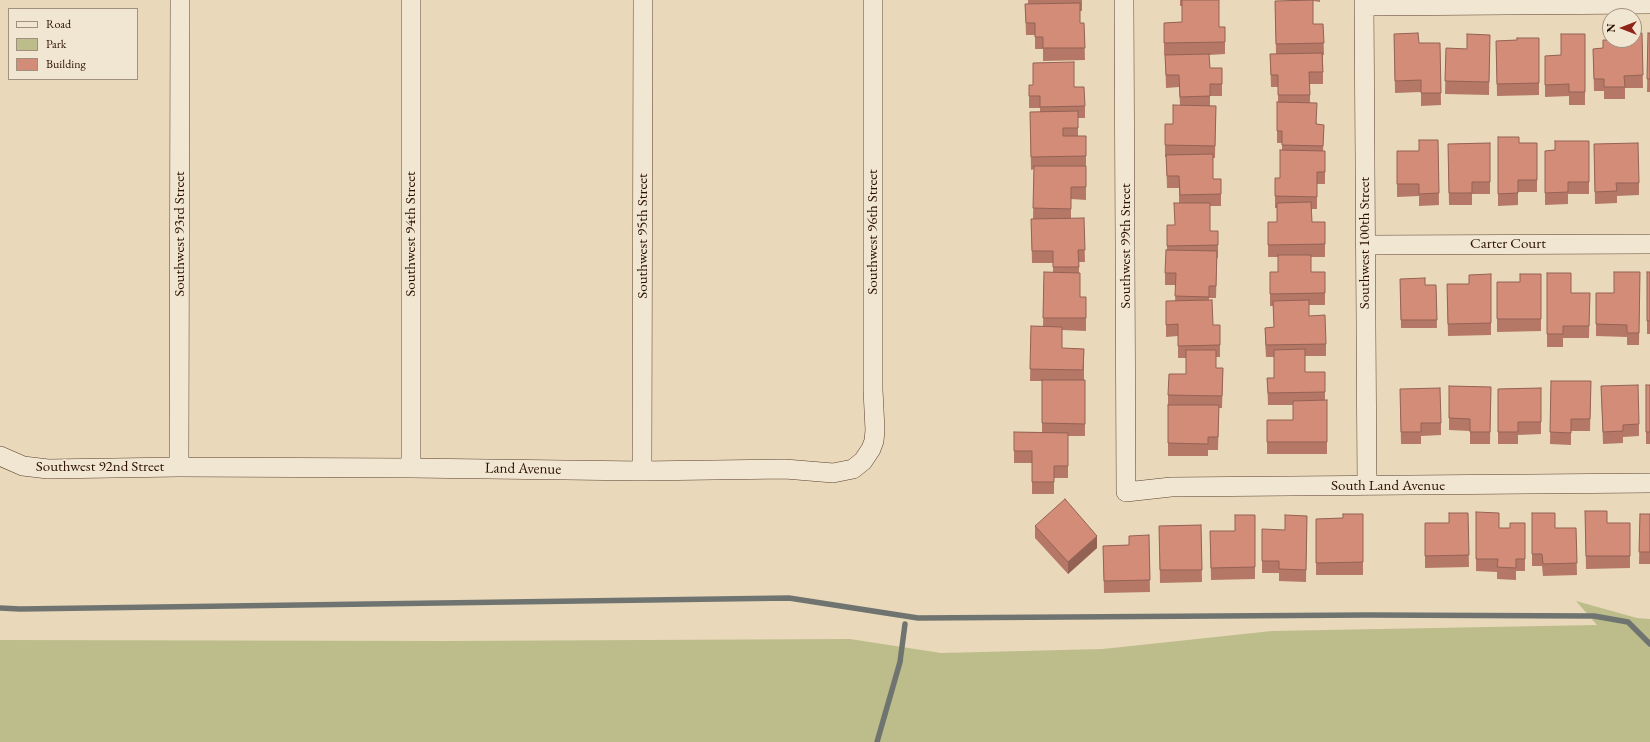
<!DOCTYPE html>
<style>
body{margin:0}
#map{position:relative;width:1650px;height:742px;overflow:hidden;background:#e9d8b9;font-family:"EB Garamond",serif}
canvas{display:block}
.legend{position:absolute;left:8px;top:8px;width:130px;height:72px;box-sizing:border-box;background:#f1e6d2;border:1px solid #a1907e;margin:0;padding:5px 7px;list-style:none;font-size:12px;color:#2a0f01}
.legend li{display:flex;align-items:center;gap:8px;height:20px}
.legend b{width:20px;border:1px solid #a1907e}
.north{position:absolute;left:1602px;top:8px;width:40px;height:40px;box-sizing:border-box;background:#f1e6d2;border:1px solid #a1907e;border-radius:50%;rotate:270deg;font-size:11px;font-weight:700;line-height:16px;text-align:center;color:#2a0f01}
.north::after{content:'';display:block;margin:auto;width:14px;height:18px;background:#8f2418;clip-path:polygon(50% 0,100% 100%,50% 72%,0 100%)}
</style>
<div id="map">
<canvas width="1650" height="742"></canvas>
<ul class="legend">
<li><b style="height:5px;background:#f1e6d2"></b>Road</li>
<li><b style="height:11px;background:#bcbd8b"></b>Park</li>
<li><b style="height:11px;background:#d38c78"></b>Building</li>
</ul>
<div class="north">N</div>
</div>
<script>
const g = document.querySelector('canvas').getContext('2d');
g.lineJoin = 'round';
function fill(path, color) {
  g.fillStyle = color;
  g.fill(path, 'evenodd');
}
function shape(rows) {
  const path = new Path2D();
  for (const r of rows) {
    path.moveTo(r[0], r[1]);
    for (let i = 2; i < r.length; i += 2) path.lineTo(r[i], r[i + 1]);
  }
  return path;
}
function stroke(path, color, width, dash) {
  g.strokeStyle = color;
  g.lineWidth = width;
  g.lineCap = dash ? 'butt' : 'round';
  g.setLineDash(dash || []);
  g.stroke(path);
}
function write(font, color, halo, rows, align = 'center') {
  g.font = font + ' "EB Garamond",serif';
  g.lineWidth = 3.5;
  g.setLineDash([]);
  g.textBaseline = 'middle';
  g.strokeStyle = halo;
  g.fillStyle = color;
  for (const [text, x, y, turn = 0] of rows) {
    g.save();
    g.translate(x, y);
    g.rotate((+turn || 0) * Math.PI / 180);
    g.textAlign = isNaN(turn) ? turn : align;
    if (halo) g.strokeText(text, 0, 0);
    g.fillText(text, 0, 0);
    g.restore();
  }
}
fill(shape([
 [1576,601,1637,618,1650,619,1650,742,0,742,0,640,447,641,850,639,941,653,1103,649,1272,631,1597,625]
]), '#bcbd8b');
stroke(shape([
 [0,608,20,609,789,598,918,618,1368,615,1594,616,1628,622,1650,644],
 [877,742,900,662,905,624]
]), '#6f7470', 5.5);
const minor = shape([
 [411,0,411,468],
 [1124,0,1126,492,1171,487,1650,483],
 [1364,0,1367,486],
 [1364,6,1650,4],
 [1365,245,1650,244],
 [0,456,23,466,48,469,179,467,411,468,642,471,785,469,833,473,853,469,863,461,871,449,874,441,875,430,873,390,873,0],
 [179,467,180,0],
 [642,471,643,0]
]);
stroke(minor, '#5a412f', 20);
stroke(minor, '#f1e6d2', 19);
fill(shape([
 [1028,0,1082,0,1082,11,1080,11,1080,23,1084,23,1085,60,1043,61,1043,49,1035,49,1035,35,1026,35,1025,4,1028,4],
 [1180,0,1219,0,1219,27,1225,27,1225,54,1209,55,1210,68,1222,68,1222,96,1210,96,1210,106,1216,106,1215,158,1213,158,1213,179,1221,179,1221,206,1210,206,1210,231,1218,231,1218,258,1217,258,1216,298,1209,298,1209,301,1213,325,1220,325,1220,357,1216,357,1216,368,1223,368,1222,408,1219,408,1218,450,1208,450,1208,456,1168,456,1168,395,1186,374,1186,358,1178,358,1178,336,1166,337,1166,301,1175,301,1176,285,1165,285,1165,273,1167,250,1167,225,1175,225,1179,203,1179,188,1167,188,1166,157,1165,157,1165,124,1173,124,1180,105,1179,87,1166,88,1165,55,1164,55,1164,23,1182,22,1182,6,1180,6],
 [1284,0,1320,0,1320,2,1313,1,1313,24,1323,24,1324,55,1323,55,1323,84,1310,84,1310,103,1317,124,1324,125,1323,151,1325,151,1325,184,1317,184,1317,209,1311,209,1312,222,1325,222,1325,257,1311,257,1311,272,1325,293,1325,305,1309,305,1309,316,1326,344,1326,356,1305,356,1305,372,1325,372,1325,400,1327,400,1327,454,1267,454,1267,420,1293,420,1293,405,1268,405,1267,378,1274,378,1274,357,1266,357,1265,340,1265,328,1274,327,1273,306,1270,306,1270,272,1278,272,1278,257,1268,257,1268,234,1277,222,1277,208,1275,208,1275,178,1280,178,1282,150,1282,143,1277,143,1277,102,1278,102,1278,87,1271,87,1270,54,1276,54,1275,1,1297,1],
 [1642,33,1643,88,1625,88,1625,99,1604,99,1604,91,1594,91,1593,49,1603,48],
 [1648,33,1650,33,1650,92,1647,92],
 [1394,34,1419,43,1440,43,1441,105,1421,106,1421,92,1395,93],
 [1585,34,1585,105,1569,105,1569,96,1545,97,1545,56,1561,55],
 [1490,35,1489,95,1445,94,1446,48,1467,49],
 [1539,38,1539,95,1497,96,1496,41,1517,40],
 [1029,85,1074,87,1085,106,1085,118,1078,118,1078,136,1086,156,1086,200,1071,199,1071,219,1084,218,1085,262,1079,262,1079,273,1080,297,1086,297,1086,331,1062,330,1062,348,1084,349,1084,380,1085,380,1085,436,1068,436,1068,478,1054,478,1054,494,1032,494,1032,463,1014,463,1014,432,1042,432,1042,381,1030,381,1031,326,1043,326,1044,272,1053,272,1053,263,1032,263,1031,219,1033,219,1034,169,1031,170,1030,112,1040,112,1040,108,1029,108],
 [1498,137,1519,143,1537,143,1537,192,1518,192,1518,205,1498,206],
 [1438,140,1439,205,1419,206,1419,196,1397,197,1397,151,1419,151],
 [1589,141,1589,194,1568,194,1568,204,1545,205,1545,151,1555,150],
 [1490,143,1490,194,1472,194,1472,205,1449,205,1448,144],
 [1594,144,1639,183,1639,195,1617,196,1617,203,1595,204],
 [1640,272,1639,345,1627,345,1627,337,1596,336,1596,293,1614,293],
 [1647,272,1650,272,1650,334,1647,334],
 [1547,273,1571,293,1590,293,1589,338,1563,338,1563,347,1547,347],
 [1491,274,1491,335,1448,336,1447,296,1469,284],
 [1541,274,1541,331,1497,332,1497,282,1520,282],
 [1400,279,1425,285,1436,285,1437,328,1401,328],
 [1551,381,1591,381,1590,431,1571,431,1571,445,1550,444],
 [1646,385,1650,385,1650,444,1646,444],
 [1449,386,1491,387,1490,444,1470,444,1470,431,1449,430],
 [1601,386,1639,424,1639,436,1623,437,1623,443,1603,444],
 [1541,388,1541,434,1518,435,1518,444,1498,444,1498,389],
 [1400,389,1441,423,1441,435,1421,436,1421,444,1401,444],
 [1585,511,1607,523,1630,523,1630,568,1586,569],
 [1476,512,1499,528,1510,528,1525,523,1525,571,1516,571,1516,580,1497,579,1497,572,1476,571],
 [1468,513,1469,567,1425,568,1425,523,1449,523],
 [1532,513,1555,528,1576,528,1577,575,1543,576,1542,566,1532,566],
 [1363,514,1363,575,1316,575,1316,519,1343,518],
 [1640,514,1650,514,1650,564,1639,564],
 [1255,515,1255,579,1211,580,1210,531,1235,531],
 [1307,516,1306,582,1279,581,1279,573,1262,573,1262,561,1285,530],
 [1201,525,1202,582,1160,583,1159,526],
 [1035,526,1097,548,1068,574,1035,538],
 [1149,535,1150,592,1104,593,1103,546,1129,545]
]), '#b57867');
fill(shape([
 [1097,536,1097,548,1068,574,1068,562]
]), '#946254');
const building = shape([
 [1182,0,1219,0,1219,27,1225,27,1225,42,1164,43,1164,23,1182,22,1182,0],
 [1313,0,1313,24,1323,24,1324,43,1276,44,1275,1,1313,0],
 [1080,3,1080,23,1084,23,1085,48,1043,48,1043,37,1035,37,1035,23,1026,23,1025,4,1080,3],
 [1418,33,1419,43,1440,43,1441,93,1421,93,1421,80,1395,81,1394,34,1418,33],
 [1634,33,1642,33,1643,75,1624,76,1625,87,1604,87,1604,79,1594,79,1593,49,1603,48,1603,40,1634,40,1634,33],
 [1648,33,1650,33,1650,79,1647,79,1648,33],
 [1467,34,1490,35,1489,82,1445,81,1446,48,1467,49,1467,34],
 [1561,34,1585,34,1585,92,1569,92,1569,84,1545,85,1545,56,1561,55,1561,34],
 [1517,38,1539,38,1539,83,1497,84,1496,41,1517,40,1517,38],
 [1322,53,1323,72,1309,72,1310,95,1278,95,1278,75,1271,75,1270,54,1322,53],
 [1209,54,1210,68,1222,68,1222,84,1210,84,1210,96,1180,97,1179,75,1166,75,1165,55,1209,54],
 [1074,62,1074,87,1084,87,1085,106,1040,107,1040,96,1029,96,1029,85,1033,85,1033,63,1074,62],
 [1277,102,1317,103,1316,124,1324,125,1323,146,1282,145,1282,131,1277,131,1277,102],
 [1173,105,1216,106,1215,146,1165,145,1165,124,1173,124,1173,105],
 [1078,111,1078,128,1063,128,1063,136,1086,136,1086,156,1031,157,1030,112,1078,111],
 [1498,137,1519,137,1519,143,1537,143,1537,180,1518,180,1518,193,1498,194,1498,137],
 [1419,140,1438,140,1439,193,1419,194,1419,184,1397,184,1397,151,1419,151,1419,140],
 [1555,141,1589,141,1589,182,1568,182,1568,192,1545,193,1545,151,1555,150,1555,141],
 [1490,143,1490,182,1472,182,1472,193,1449,193,1448,144,1490,143],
 [1638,143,1639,183,1616,183,1617,191,1595,192,1594,144,1638,143],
 [1280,150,1325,151,1325,172,1317,172,1317,197,1275,196,1275,178,1280,178,1280,150],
 [1213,154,1213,179,1221,179,1221,194,1180,195,1179,176,1167,176,1166,155,1213,154],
 [1034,166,1086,166,1086,187,1071,187,1071,209,1033,208,1034,166],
 [1311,202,1312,222,1325,222,1325,244,1268,245,1268,222,1277,222,1277,203,1311,202],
 [1174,203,1210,203,1210,231,1218,231,1218,245,1167,246,1167,225,1175,225,1174,203],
 [1084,218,1085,250,1078,250,1079,267,1053,267,1053,251,1032,251,1031,219,1084,218],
 [1166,250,1217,251,1216,286,1209,286,1209,297,1175,296,1176,273,1165,273,1166,250],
 [1278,255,1311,255,1311,272,1325,272,1325,293,1270,294,1270,272,1278,272,1278,255],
 [1044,272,1080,273,1080,297,1086,297,1086,318,1043,318,1044,272],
 [1614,272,1640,272,1639,333,1627,333,1627,325,1596,324,1596,293,1614,293,1614,272],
 [1647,272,1650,272,1650,321,1647,321,1647,272],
 [1547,273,1571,273,1571,293,1590,293,1589,326,1563,326,1563,334,1547,334,1547,273],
 [1491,274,1491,323,1448,324,1447,284,1469,284,1469,275,1491,274],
 [1520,274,1541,274,1541,319,1497,319,1497,282,1520,282,1520,274],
 [1425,278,1425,285,1436,285,1437,320,1401,320,1400,279,1425,278],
 [1212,300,1213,325,1220,325,1220,345,1178,346,1178,324,1166,325,1166,301,1212,300],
 [1309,300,1309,316,1325,315,1326,344,1266,345,1265,328,1274,327,1273,301,1309,300],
 [1031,326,1062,327,1062,348,1084,349,1083,370,1030,369,1031,326],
 [1305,349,1305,372,1325,372,1325,392,1268,393,1267,378,1274,378,1274,350,1305,349],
 [1186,350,1216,350,1216,368,1223,368,1222,396,1168,395,1169,374,1186,374,1186,350],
 [1042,380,1085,380,1085,424,1042,423,1042,380],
 [1551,381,1591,381,1590,419,1571,419,1571,433,1550,432,1551,381],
 [1638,385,1639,424,1623,425,1623,431,1603,432,1601,386,1638,385],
 [1646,385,1650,385,1650,432,1646,432,1646,385],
 [1449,386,1491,387,1490,432,1470,432,1470,419,1449,418,1449,386],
 [1440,388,1441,423,1421,423,1421,432,1401,432,1400,389,1440,388],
 [1541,388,1541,422,1518,422,1518,432,1498,432,1498,389,1541,388],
 [1327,400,1327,442,1267,442,1267,420,1293,420,1293,401,1327,400],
 [1168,405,1219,405,1218,437,1208,437,1208,444,1168,443,1168,405],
 [1014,432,1068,433,1068,466,1054,466,1054,482,1032,482,1032,451,1014,451,1014,432],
 [1065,499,1097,536,1068,562,1035,526,1065,499],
 [1585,511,1607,511,1607,523,1630,523,1630,556,1586,556,1585,511],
 [1476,512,1499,513,1499,528,1510,528,1510,523,1525,523,1525,559,1516,559,1516,568,1497,567,1498,559,1476,559,1476,512],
 [1449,513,1468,513,1469,555,1425,556,1425,523,1449,523,1449,513],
 [1532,513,1555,513,1555,528,1576,528,1577,563,1543,564,1542,554,1532,554,1532,513],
 [1343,514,1363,514,1363,562,1316,563,1316,519,1343,518,1343,514],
 [1640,514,1650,514,1650,552,1639,552,1640,514],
 [1235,515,1255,515,1255,567,1211,568,1210,531,1235,531,1235,515],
 [1285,515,1307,516,1306,570,1279,569,1279,561,1262,561,1262,529,1285,530,1285,515],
 [1201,525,1202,570,1160,570,1159,526,1201,525],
 [1149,535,1150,580,1104,581,1103,546,1129,545,1129,536,1149,535]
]);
fill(building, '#d38c78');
stroke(building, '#946254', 1);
write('15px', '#2a0f01', '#f1e6d2', [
 ["Southwest 96th Street",873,232,-90],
 ["Southwest 93rd Street",180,234,-90],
 ["Southwest 94th Street",411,234,-90],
 ["Southwest 95th Street",643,236,-90],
 ["Southwest 100th Street",1365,243,-90],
 ["Carter Court",1508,244],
 ["Southwest 99th Street",1126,246,-90],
 ["Southwest 92nd Street",100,467],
 ["Land Avenue",523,469,1],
 ["South Land Avenue",1388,486]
]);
</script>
